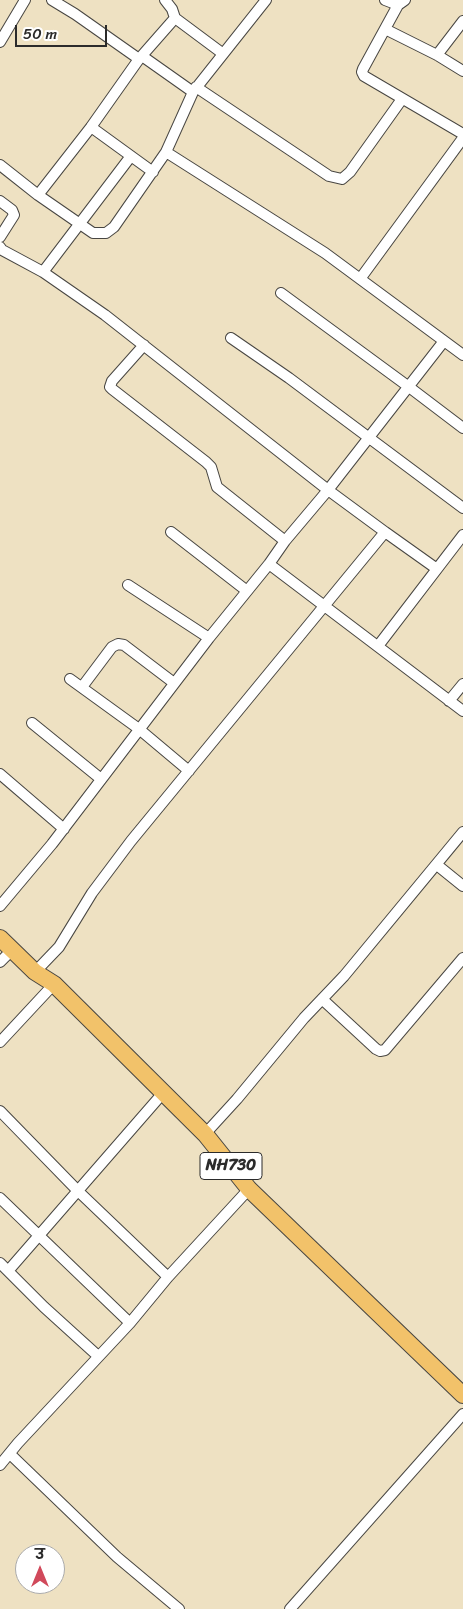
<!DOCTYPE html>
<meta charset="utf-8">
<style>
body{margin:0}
#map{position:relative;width:463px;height:1609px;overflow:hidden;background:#eee1c2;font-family:Sriracha,"Playpen Sans Deva",sans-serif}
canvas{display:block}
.north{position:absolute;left:15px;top:1544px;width:50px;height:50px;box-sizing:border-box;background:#fff;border:1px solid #aaa;border-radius:50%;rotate:0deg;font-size:14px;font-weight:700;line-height:20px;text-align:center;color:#2b2b2b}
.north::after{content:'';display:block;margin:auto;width:18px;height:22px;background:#d1495b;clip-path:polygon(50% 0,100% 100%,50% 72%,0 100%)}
.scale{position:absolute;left:15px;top:25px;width:92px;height:22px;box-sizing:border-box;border:2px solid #2b2b2b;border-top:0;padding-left:6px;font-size:15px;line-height:18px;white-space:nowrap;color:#2b2b2b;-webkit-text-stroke:4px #fff;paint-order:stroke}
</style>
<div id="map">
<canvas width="463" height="1609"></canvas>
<div class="north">उ</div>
<div class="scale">50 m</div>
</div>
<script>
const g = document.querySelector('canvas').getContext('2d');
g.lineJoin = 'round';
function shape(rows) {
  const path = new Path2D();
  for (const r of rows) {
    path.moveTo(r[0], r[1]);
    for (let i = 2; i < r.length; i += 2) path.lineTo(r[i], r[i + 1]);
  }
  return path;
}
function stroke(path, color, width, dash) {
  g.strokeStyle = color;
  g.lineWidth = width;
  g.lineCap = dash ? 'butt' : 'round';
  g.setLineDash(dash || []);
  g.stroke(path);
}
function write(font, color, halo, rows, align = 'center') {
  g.font = font + ' Sriracha,sans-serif';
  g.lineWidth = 4;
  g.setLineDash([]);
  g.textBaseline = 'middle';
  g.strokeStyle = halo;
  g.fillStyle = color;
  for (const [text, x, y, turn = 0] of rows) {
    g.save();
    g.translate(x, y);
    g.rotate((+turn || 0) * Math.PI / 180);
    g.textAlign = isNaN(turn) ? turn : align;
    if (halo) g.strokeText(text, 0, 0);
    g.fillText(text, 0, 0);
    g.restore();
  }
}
const minor = shape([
 [52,0,75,14,139,59],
 [385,0,398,5,405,0],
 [398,5,363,69,362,72,364,76,463,134],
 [175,18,222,53],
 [385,29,437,55,463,71],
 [0,42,25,0],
 [437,55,463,21],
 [142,56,193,92],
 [196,87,329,176,342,179,350,172,402,99],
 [91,127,153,172],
 [166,152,325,253,463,355],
 [0,165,38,195,93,233,106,233,114,227,166,152,193,92,266,0],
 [38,195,91,127,139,59,175,18,172,9,165,0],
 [0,201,12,210,14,215,0,237],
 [0,247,2,250,43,272,105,315,328,490,385,532],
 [43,272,131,156],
 [360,279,463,138],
 [281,293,409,387,463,428],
 [231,338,289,378,463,508],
 [144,345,112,381,110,387,112,389,206,462,211,467,217,487,285,541],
 [171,532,247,591],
 [269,564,463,711],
 [128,585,209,638],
 [378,646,463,535],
 [70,679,139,729,189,771],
 [82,687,112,647,118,644,124,645,174,683],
 [449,701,463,684],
 [32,723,101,779],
 [0,774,64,829],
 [437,865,463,886],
 [0,906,52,844,209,638,269,564,285,541,328,490,444,341],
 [0,962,12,950],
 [35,972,59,947,92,893,131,841,385,532,437,569],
 [322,999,376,1049,380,1051,385,1050,463,958],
 [0,1042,54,984],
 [0,1111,78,1191,168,1277],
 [205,1134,237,1099,304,1018,344,976,463,832],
 [0,1198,130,1323],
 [0,1263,44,1307,98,1356],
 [8,1271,163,1093],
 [10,1454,117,1557,179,1609],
 [0,1465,18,1443,130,1323,168,1277,249,1189],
 [290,1609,463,1414]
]);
const trunk = shape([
 [0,938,35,972,54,984,205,1134,249,1189,463,1395]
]);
stroke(minor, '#484642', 12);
stroke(trunk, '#484642', 18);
stroke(minor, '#fff', 10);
stroke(trunk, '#f2c26a', 16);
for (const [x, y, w] of [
 [231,1166,62]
]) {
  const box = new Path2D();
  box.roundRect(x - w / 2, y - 13.5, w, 27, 4);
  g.fillStyle = '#fff';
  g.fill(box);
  stroke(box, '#2b2b2b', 1);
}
write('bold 16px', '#2b2b2b', null, [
 ["NH730",231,1166]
]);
</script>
